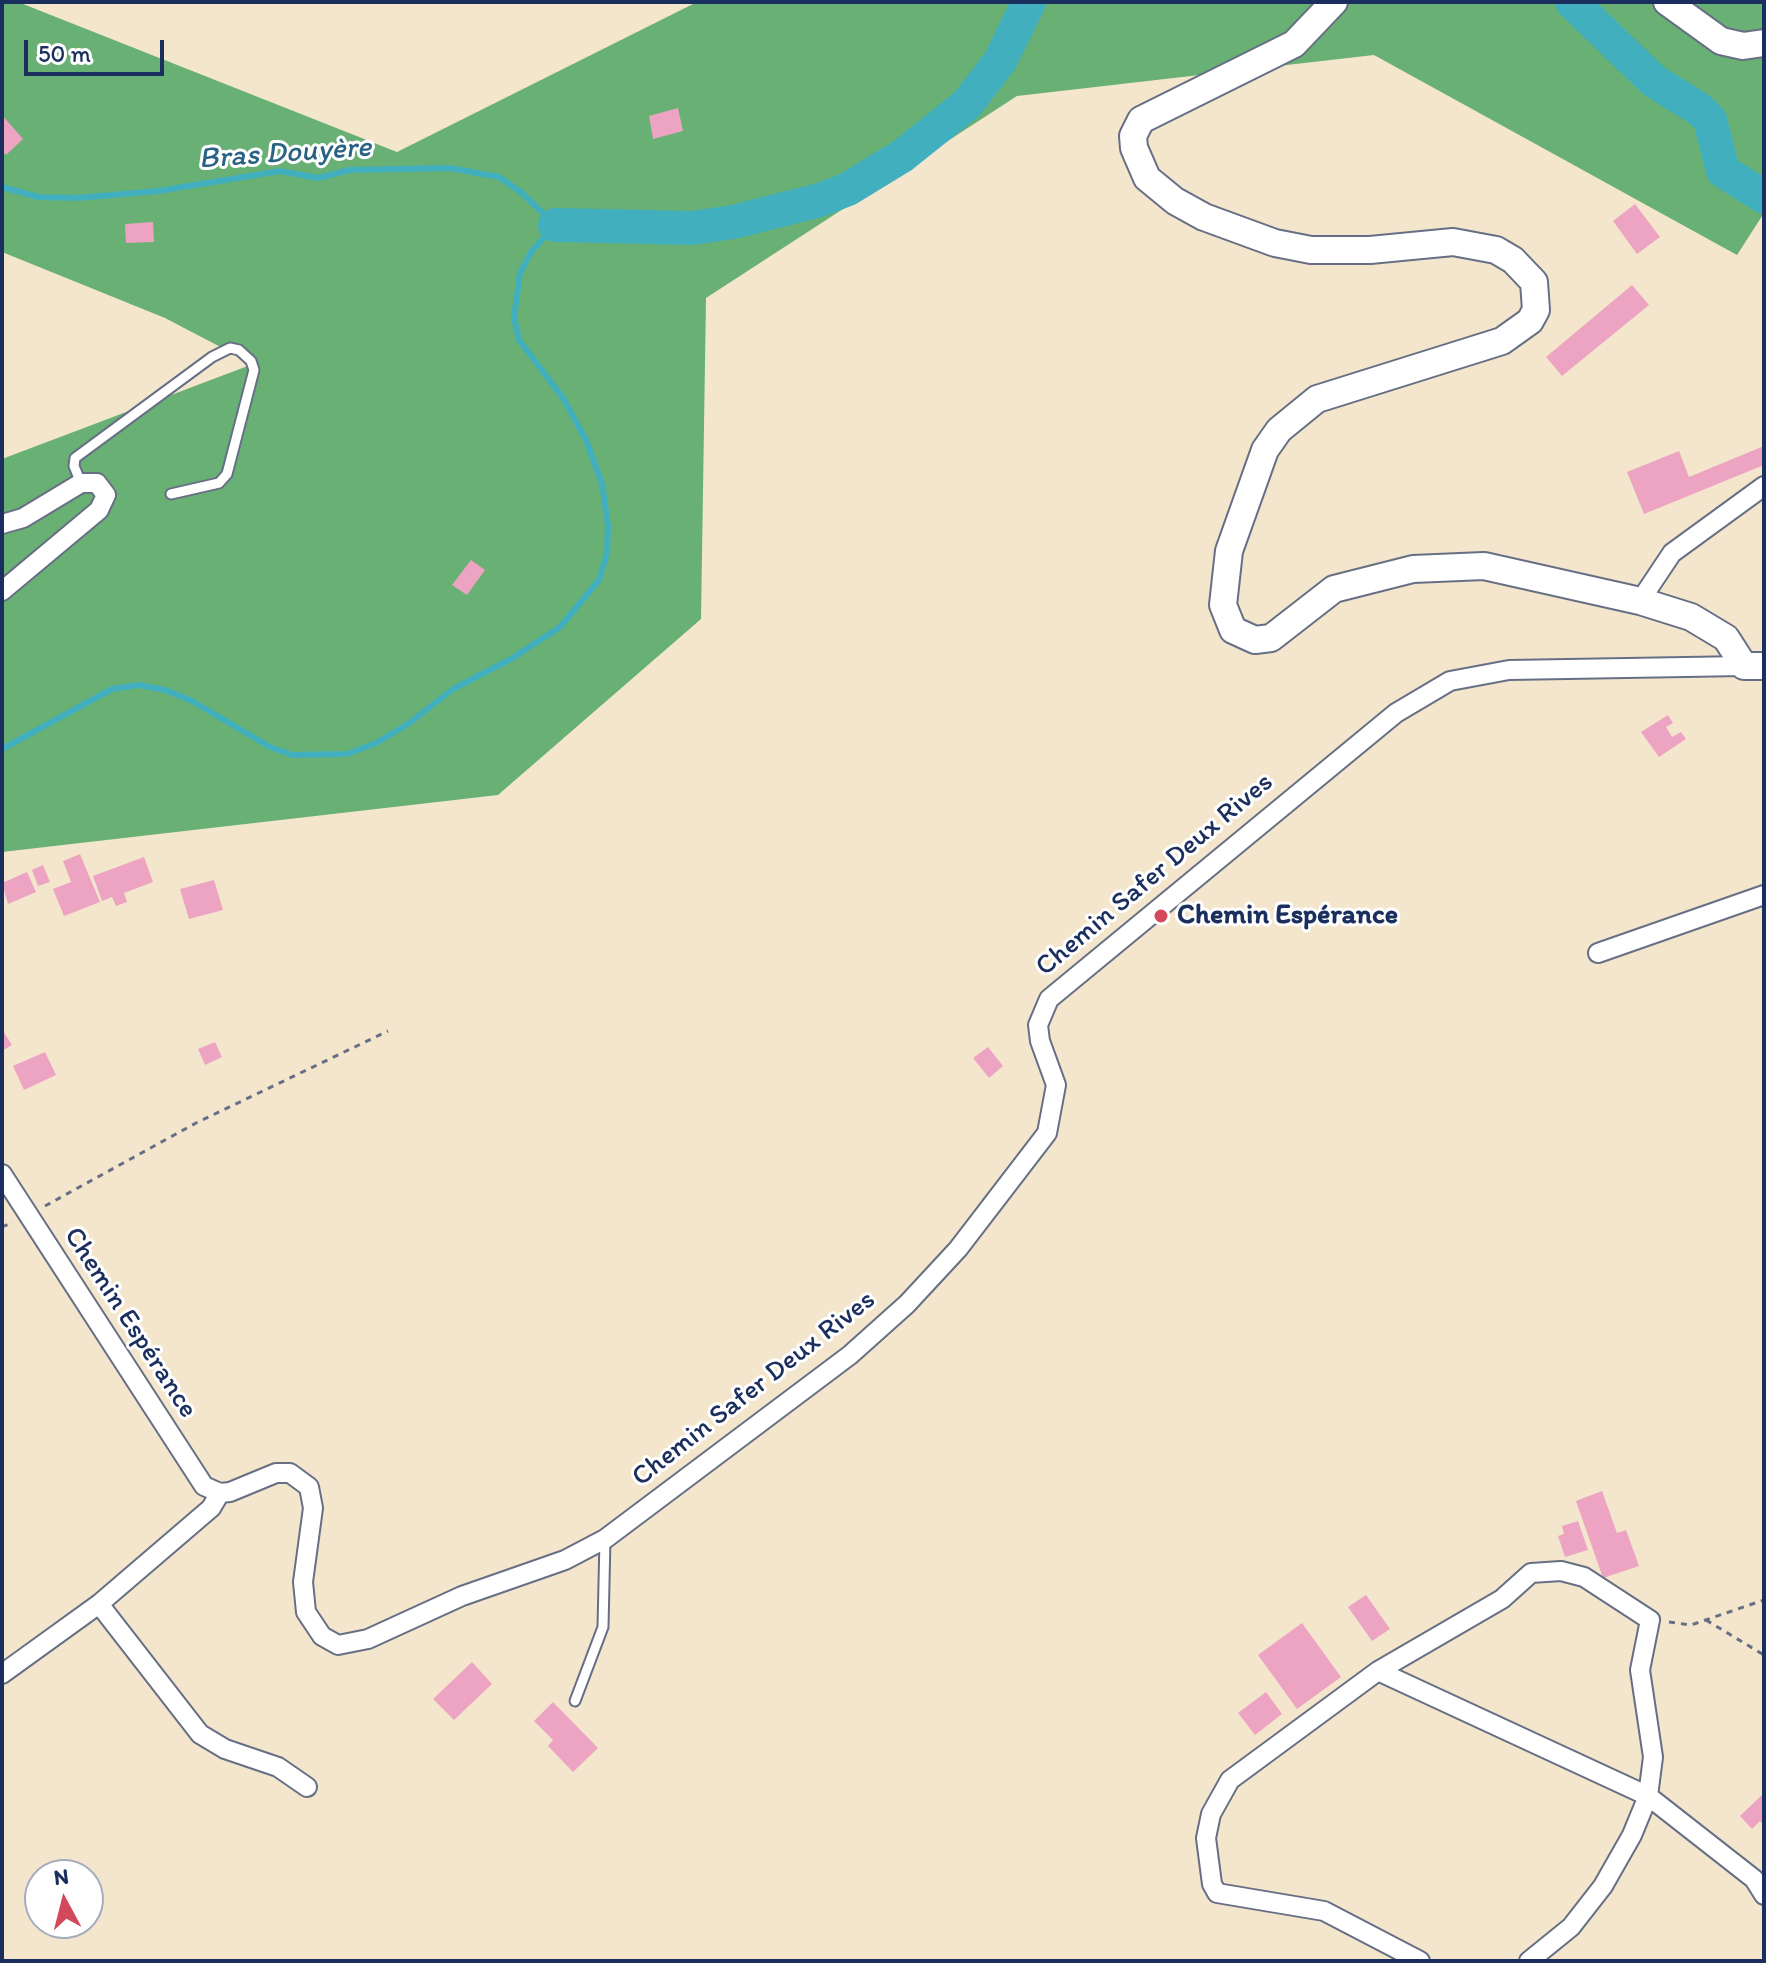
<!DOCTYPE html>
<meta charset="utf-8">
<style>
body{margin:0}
#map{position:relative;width:1766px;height:1963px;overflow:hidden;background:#f3e6cd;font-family:Itim,sans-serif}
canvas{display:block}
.frame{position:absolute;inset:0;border:4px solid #1b2f5e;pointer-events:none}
.north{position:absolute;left:24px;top:1859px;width:80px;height:80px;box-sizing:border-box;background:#fff;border:2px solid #a4acbf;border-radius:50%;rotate:353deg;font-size:22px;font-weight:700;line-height:32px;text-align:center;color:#1b2f5e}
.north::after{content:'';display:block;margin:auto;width:28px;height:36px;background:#d1495b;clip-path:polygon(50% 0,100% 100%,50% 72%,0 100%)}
.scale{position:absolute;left:24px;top:40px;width:140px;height:36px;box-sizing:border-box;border:4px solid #1b2f5e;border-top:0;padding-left:10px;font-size:24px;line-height:28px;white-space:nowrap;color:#1b2f5e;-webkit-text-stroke:6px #fff;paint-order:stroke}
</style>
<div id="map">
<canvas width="1766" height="1963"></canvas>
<div class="frame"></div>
<div class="north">N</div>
<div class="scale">50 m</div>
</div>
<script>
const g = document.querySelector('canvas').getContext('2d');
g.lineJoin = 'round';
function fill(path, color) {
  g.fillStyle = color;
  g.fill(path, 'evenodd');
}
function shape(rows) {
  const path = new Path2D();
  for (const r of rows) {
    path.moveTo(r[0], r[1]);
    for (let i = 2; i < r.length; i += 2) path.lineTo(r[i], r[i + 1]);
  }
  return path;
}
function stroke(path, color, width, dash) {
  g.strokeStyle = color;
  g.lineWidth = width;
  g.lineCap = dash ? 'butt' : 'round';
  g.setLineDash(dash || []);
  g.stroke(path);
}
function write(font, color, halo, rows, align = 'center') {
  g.font = font + ' Itim,sans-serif';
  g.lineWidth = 6;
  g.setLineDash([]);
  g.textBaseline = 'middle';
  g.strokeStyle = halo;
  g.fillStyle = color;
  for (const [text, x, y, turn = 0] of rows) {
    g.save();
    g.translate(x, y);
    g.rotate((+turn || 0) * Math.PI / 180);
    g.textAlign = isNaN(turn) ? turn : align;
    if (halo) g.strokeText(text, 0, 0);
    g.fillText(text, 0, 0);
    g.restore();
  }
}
fill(shape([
 [2,2,18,2,397,152,697,2,1764,2,1764,213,1737,255,1374,55,1017,96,706,298,701,619,498,795,2,852,2,459,253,364,165,318,2,252]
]), '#69b075');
stroke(shape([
 [2,187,38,197,77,198,158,191,280,171,318,178,350,170,449,168,499,177,522,193,555,225,531,252,520,273,514,318,519,340,563,398,586,440,602,484,608,525,607,553,599,580,560,627,511,659,453,689,408,724,376,743,347,754,292,755,270,747,192,701,165,690,139,685,112,689,2,749]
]), '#41afbe', 6);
stroke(shape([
 [1572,2,1654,81,1699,109,1710,120,1723,171,1764,197],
 [555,225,692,228,733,222,820,200,848,189,902,156,967,104,1000,61,1029,2]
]), '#41afbe', 34);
fill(shape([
 [678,108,683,131,653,139,649,116],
 [2,115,23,139,6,155,2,151],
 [1635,204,1660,237,1637,254,1613,221],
 [153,222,154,242,126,243,125,224],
 [1632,285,1649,305,1562,376,1546,357],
 [1764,446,1764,465,1644,514,1627,472,1679,451,1689,477],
 [471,560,485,570,467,595,452,585],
 [1668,715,1673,723,1666,727,1672,737,1681,732,1686,739,1659,757,1641,732],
 [80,854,100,902,64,916,53,889,71,882,63,861],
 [144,857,153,882,124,893,127,902,116,906,112,897,102,901,93,876],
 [43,865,50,882,38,886,32,870],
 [27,872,36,892,8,904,2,883],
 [214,880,223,910,189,919,180,889],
 [2,1029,12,1045,2,1051],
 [215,1042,222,1057,205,1065,198,1049],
 [988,1047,1003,1066,989,1078,973,1058],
 [45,1052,56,1075,24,1090,13,1066],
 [1602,1491,1617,1533,1626,1530,1639,1566,1603,1578,1576,1501],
 [1578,1521,1588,1550,1565,1557,1558,1536,1564,1534,1562,1526],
 [1366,1595,1390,1629,1372,1641,1348,1607],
 [1302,1623,1341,1677,1297,1709,1258,1655],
 [472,1662,492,1684,454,1720,433,1699],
 [1266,1692,1282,1714,1255,1735,1238,1713],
 [553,1702,598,1748,573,1772,548,1746,553,1740,534,1721],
 [1764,1793,1764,1825,1760,1821,1752,1829,1740,1816]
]), '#eda4c2');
const lane = shape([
 [81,483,74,466,75,458,212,357,230,348,239,350,251,361,254,370,227,474,219,483,171,494],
 [575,1701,603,1627,605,1539]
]);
const street = shape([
 [2,524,23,518,81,483,97,483,106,495,99,510,2,591],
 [1640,601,1672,553,1764,486],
 [1598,953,1764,895],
 [2,1174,204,1486,220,1493,230,1492,276,1473,290,1473,309,1487,313,1508,303,1582,306,1612,322,1636,338,1645,368,1639,462,1596,565,1560,605,1539,850,1355,907,1304,958,1249,1047,1133,1056,1085,1040,1041,1038,1025,1049,999,1396,713,1450,681,1509,670,1744,666],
 [99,1604,200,1734,225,1749,278,1767,307,1787],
 [1378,1671,1648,1796,1754,1879,1764,1895],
 [2,1674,99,1604,211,1508,220,1493],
 [1420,1961,1324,1911,1217,1893,1212,1884,1206,1838,1211,1814,1230,1780,1378,1671,1502,1599,1531,1573,1561,1571,1584,1577,1650,1620,1640,1670,1653,1757,1648,1796,1632,1835,1603,1886,1571,1927,1529,1961]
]);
const secondary = shape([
 [1334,2,1294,44,1141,120,1133,136,1134,148,1147,178,1175,201,1204,217,1275,243,1311,250,1370,250,1453,242,1496,250,1513,260,1534,282,1536,310,1530,321,1502,341,1317,399,1279,430,1265,450,1229,551,1223,605,1233,630,1255,640,1271,638,1334,589,1413,569,1484,566,1640,601,1691,617,1726,638,1744,666,1764,666],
 [1667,2,1721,41,1743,46,1764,43]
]);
stroke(lane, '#676f85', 13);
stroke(street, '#676f85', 22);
stroke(secondary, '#676f85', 30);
stroke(shape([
 [45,1206,196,1123,388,1031],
 [2,1227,13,1222],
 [1706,1620,1764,1655],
 [1669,1622,1691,1625,1764,1600]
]), '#676f85', 3, [6, 6]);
stroke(lane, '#fff', 9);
stroke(street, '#fff', 18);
stroke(secondary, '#fff', 26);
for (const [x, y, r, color] of [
 [1161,916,8,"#d1495b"]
]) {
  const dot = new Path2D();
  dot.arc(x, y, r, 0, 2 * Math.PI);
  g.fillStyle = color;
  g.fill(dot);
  stroke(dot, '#fff', 3);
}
write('28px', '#1b2f5e', '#fff', [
 ["Chemin Safer Deux Rives",1155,875,-40],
 ["Chemin Espérance",130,1323,57],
 ["Chemin Safer Deux Rives",754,1389,-38]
]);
write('bold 28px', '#1b2f5e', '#fff', [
 ["Chemin Espérance",1177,916]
], 'left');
write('italic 30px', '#2a6284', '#fff', [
 ["Bras Douyère",285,154,-4]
]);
</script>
